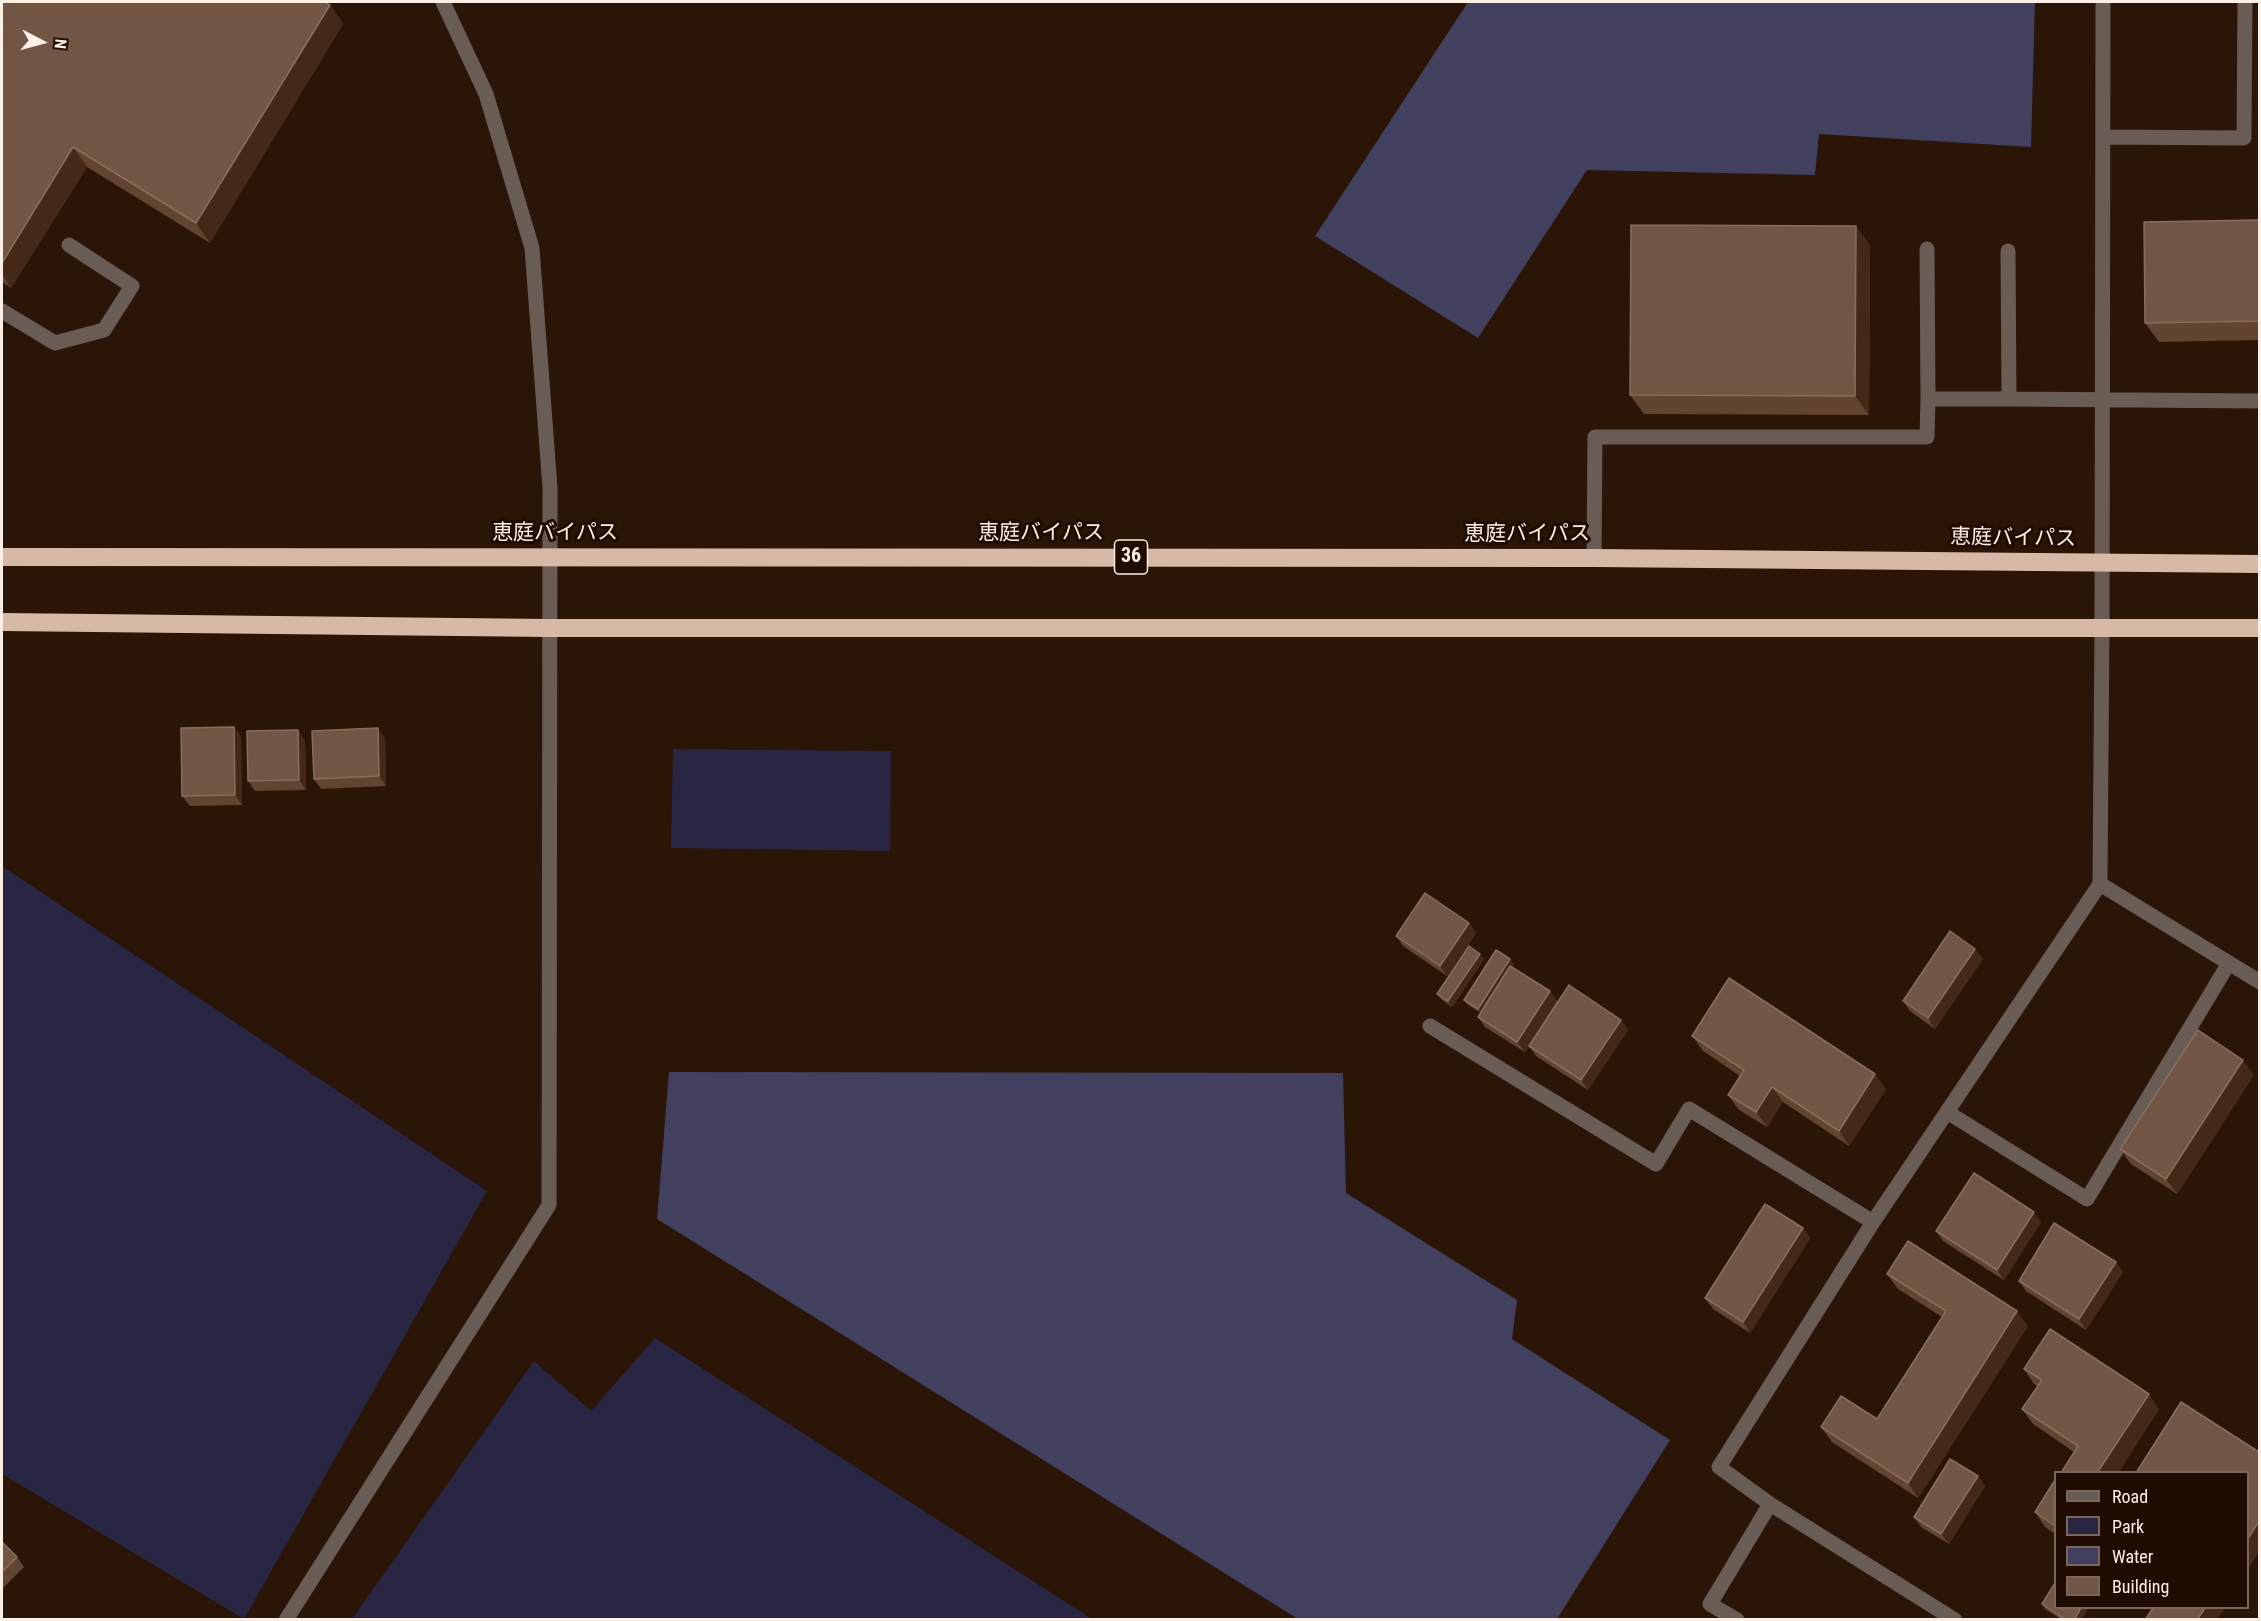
<!DOCTYPE html>
<meta charset="utf-8">
<style>
body{margin:0}
#map{position:relative;width:2261px;height:1621px;overflow:hidden;background:#2a1507;font-family:"Roboto Condensed",sans-serif}
canvas{display:block}
.frame{position:absolute;inset:0;border:3px solid #feefe5;pointer-events:none}
.legend{position:absolute;left:2054px;top:1471px;width:195px;height:138px;box-sizing:border-box;background:#200c01;border:2px solid #79675c;margin:0;padding:8px 10px;list-style:none;font-size:18px;color:#feefe5}
.legend li{display:flex;align-items:center;gap:12px;height:30px}
.legend b{width:30px;border:2px solid #79675c}
.north{position:absolute;left:12px;top:12px;width:60px;height:60px;-webkit-text-stroke:4px #200c01;paint-order:stroke;rotate:96deg;font-size:16px;font-weight:700;line-height:24px;text-align:center;color:#feefe5}
.north::after{content:'';display:block;margin:auto;width:21px;height:27px;background:#feefe5;clip-path:polygon(50% 0,100% 100%,50% 72%,0 100%)}
</style>
<div id="map">
<canvas width="2261" height="1621"></canvas>
<div class="frame"></div>
<ul class="legend">
<li><b style="height:8px;background:#685c55"></b>Road</li>
<li><b style="height:16px;background:#282643"></b>Park</li>
<li><b style="height:16px;background:#41405f"></b>Water</li>
<li><b style="height:16px;background:#725645"></b>Building</li>
</ul>
<div class="north">N</div>
</div>
<script>
const g = document.querySelector('canvas').getContext('2d');
g.lineJoin = 'round';
function fill(path, color) {
  g.fillStyle = color;
  g.fill(path, 'evenodd');
}
function shape(rows) {
  const path = new Path2D();
  for (const r of rows) {
    path.moveTo(r[0], r[1]);
    for (let i = 2; i < r.length; i += 2) path.lineTo(r[i], r[i + 1]);
  }
  return path;
}
function stroke(path, color, width, dash) {
  g.strokeStyle = color;
  g.lineWidth = width;
  g.lineCap = dash ? 'butt' : 'round';
  g.setLineDash(dash || []);
  g.stroke(path);
}
function write(font, color, halo, rows, align = 'center') {
  g.font = font + ' "Roboto Condensed","Noto Sans JP",sans-serif';
  g.lineWidth = 6;
  g.setLineDash([]);
  g.textBaseline = 'middle';
  g.strokeStyle = halo;
  g.fillStyle = color;
  for (const [text, x, y, turn = 0] of rows) {
    g.save();
    g.translate(x, y);
    g.rotate((+turn || 0) * Math.PI / 180);
    g.textAlign = isNaN(turn) ? turn : align;
    if (halo) g.strokeText(text, 0, 0);
    g.fillText(text, 0, 0);
    g.restore();
  }
}
fill(shape([
 [673,749,891,751,890,851,671,848],
 [2,866,487,1191,244,1619,2,1474],
 [655,1338,1092,1619,352,1619,534,1361,591,1411]
]), '#282643');
fill(shape([
 [1468,2,2035,2,2031,147,1819,134,1815,175,1587,170,1478,338,1315,236],
 [669,1072,1343,1073,1346,1193,1517,1300,1512,1339,1670,1440,1557,1619,1298,1619,657,1219]
]), '#41405f');
stroke(shape([
 [2103,2,2102,628,2100,884,2260,982],
 [2103,137,2244,138,2245,2],
 [1927,249,1928,399],
 [2008,251,2009,399,2260,401],
 [2,311,55,343,104,330,132,286,69,245],
 [1594,558,1595,437,1927,437,1928,399,2009,399],
 [1430,1026,1656,1164,1689,1109,1873,1222],
 [1947,1112,2087,1199,2229,963],
 [286,1620,549,1205,550,488,532,248,486,94,443,2],
 [1737,1620,1710,1604,1770,1504],
 [1955,1620,1770,1504,1719,1467,1873,1222,2100,884]
]), '#685c55', 15);
stroke(shape([
 [2,557,1594,558,2260,564],
 [2,622,549,628,2260,628]
]), '#d7b9a7', 18);
fill(shape([
 [2,2,330,5,343,24,210,243,87,167,11,288,2,282],
 [2259,220,2259,340,2159,342,2145,323],
 [1870,245,1869,415,1644,414,1630,395],
 [234,727,241,737,242,805,190,806,182,796],
 [385,738,386,786,321,789,314,779],
 [305,741,306,790,255,791,248,781],
 [1469,923,1476,933,1447,976,1403,946,1396,936],
 [1484,959,1452,1007,1441,999,1437,994],
 [1510,959,1514,964,1512,967,1550,991,1557,1001,1621,1020,1628,1030,1588,1090,1536,1056,1529,1046,1525,1052,1485,1027,1478,1017,1481,1013,1468,1005,1464,1000],
 [1983,959,1935,1029,1910,1011,1903,1001],
 [1692,1036,1886,1089,1849,1146,1783,1102,1767,1127,1739,1110,1728,1095,1740,1076,1703,1051],
 [2254,1075,2177,1194,2131,1164,2120,1149],
 [2041,1222,2004,1280,1943,1241,1936,1231],
 [1803,1228,1810,1238,1750,1333,1713,1309,1705,1298],
 [2123,1272,2086,1330,2026,1291,2019,1281],
 [1887,1274,2028,1326,1918,1498,1832,1442,1821,1427,1877,1419,1942,1317,1898,1289],
 [2024,1369,2159,1409,2118,1473,2061,1473,2074,1452,2033,1424,2022,1409,2038,1386,2034,1384],
 [1978,1476,1985,1486,1949,1544,1921,1527,1914,1517],
 [2055,1480,2055,1534,2045,1527,2035,1512],
 [2,1542,17,1557,24,1567,2,1589],
 [2042,1604,2088,1608,2081,1620,2062,1620,2045,1609]
]), '#614432');
fill(shape([
 [330,5,343,24,210,243,196,223],
 [73,147,87,167,11,288,2,274,2,263],
 [1856,226,1870,245,1869,415,1855,396],
 [234,727,241,737,242,805,235,795],
 [378,728,385,738,386,786,379,776],
 [298,730,305,741,306,790,299,780],
 [1469,923,1476,933,1447,976,1440,966],
 [1975,949,1983,959,1935,1029,1928,1018],
 [1480,954,1484,959,1452,1007,1448,1001],
 [1510,959,1514,964,1482,1014,1478,1009],
 [1550,991,1557,1001,1525,1052,1517,1042],
 [1621,1020,1628,1030,1588,1090,1581,1080],
 [2243,1060,2254,1075,2177,1194,2166,1179],
 [1875,1074,1886,1089,1849,1146,1839,1131],
 [1772,1087,1783,1102,1767,1127,1756,1112],
 [2034,1212,2041,1222,2004,1280,1997,1270],
 [1803,1228,1810,1238,1750,1333,1743,1322],
 [2116,1262,2123,1272,2086,1330,2079,1319],
 [2017,1311,2028,1326,1918,1498,1908,1483],
 [2149,1394,2159,1409,2118,1473,2097,1473],
 [1978,1476,1985,1486,1949,1544,1941,1534],
 [2259,1521,2259,1552,2247,1571,2247,1540],
 [2081,1608,2088,1608,2081,1620,2074,1620],
 [2205,1608,2225,1608,2217,1620,2197,1620]
]), '#442918');
const building = shape([
 [2,2,324,2,330,5,196,223,73,147,2,263,2,2],
 [2259,220,2259,321,2145,323,2144,222,2259,220],
 [1631,225,1856,226,1855,396,1630,395,1631,225],
 [234,727,235,795,182,796,181,728,234,727],
 [378,728,379,776,314,779,312,731,378,728],
 [298,730,299,780,248,781,247,731,298,730],
 [1425,893,1469,923,1440,966,1396,936,1425,893],
 [1950,931,1975,949,1928,1018,1903,1001,1950,931],
 [1469,946,1480,954,1448,1001,1437,994,1469,946],
 [1496,950,1510,959,1478,1009,1464,1000,1496,950],
 [1510,966,1550,991,1517,1042,1478,1017,1510,966],
 [1729,978,1875,1074,1839,1131,1772,1087,1756,1112,1728,1095,1744,1070,1692,1036,1729,978],
 [1569,985,1621,1020,1581,1080,1529,1046,1569,985],
 [2198,1030,2243,1060,2166,1179,2120,1149,2198,1030],
 [1974,1173,2034,1212,1997,1270,1936,1231,1974,1173],
 [1765,1204,1803,1228,1743,1322,1705,1298,1765,1204],
 [2054,1223,2116,1262,2079,1319,2019,1281,2054,1223],
 [1908,1241,2017,1311,1908,1483,1821,1427,1841,1396,1877,1419,1946,1311,1887,1274,1908,1241],
 [2050,1329,2149,1394,2097,1473,2061,1473,2078,1446,2022,1409,2042,1380,2024,1369,2050,1329],
 [2181,1402,2259,1452,2259,1521,2247,1540,2247,1473,2136,1473,2181,1402],
 [1950,1459,1978,1476,1941,1534,1914,1517,1950,1459],
 [2055,1480,2055,1526,2035,1512,2055,1480],
 [2,1542,17,1557,2,1572,2,1542],
 [2055,1583,2055,1608,2081,1608,2074,1620,2066,1620,2042,1604,2055,1583],
 [2153,1608,2205,1608,2197,1620,2145,1620,2153,1608]
]);
fill(building, '#725645');
stroke(building, '#886e5e', 1.5);
for (const [x, y, w] of [
 [1131,557,33]
]) {
  const box = new Path2D();
  box.roundRect(x - w / 2, y - 17, w, 34, 4.5);
  g.fillStyle = '#200c01';
  g.fill(box);
  stroke(box, '#feefe5', 1.5);
}
write('bold 20px', '#feefe5', null, [
 ["36",1131,557]
]);
write('21px', '#feefe5', '#200c01', [
 ["恵庭バイパス",555,534],
 ["恵庭バイパス",1041,534],
 ["恵庭バイパス",1527,535],
 ["恵庭バイパス",2013,539,1]
]);
</script>
